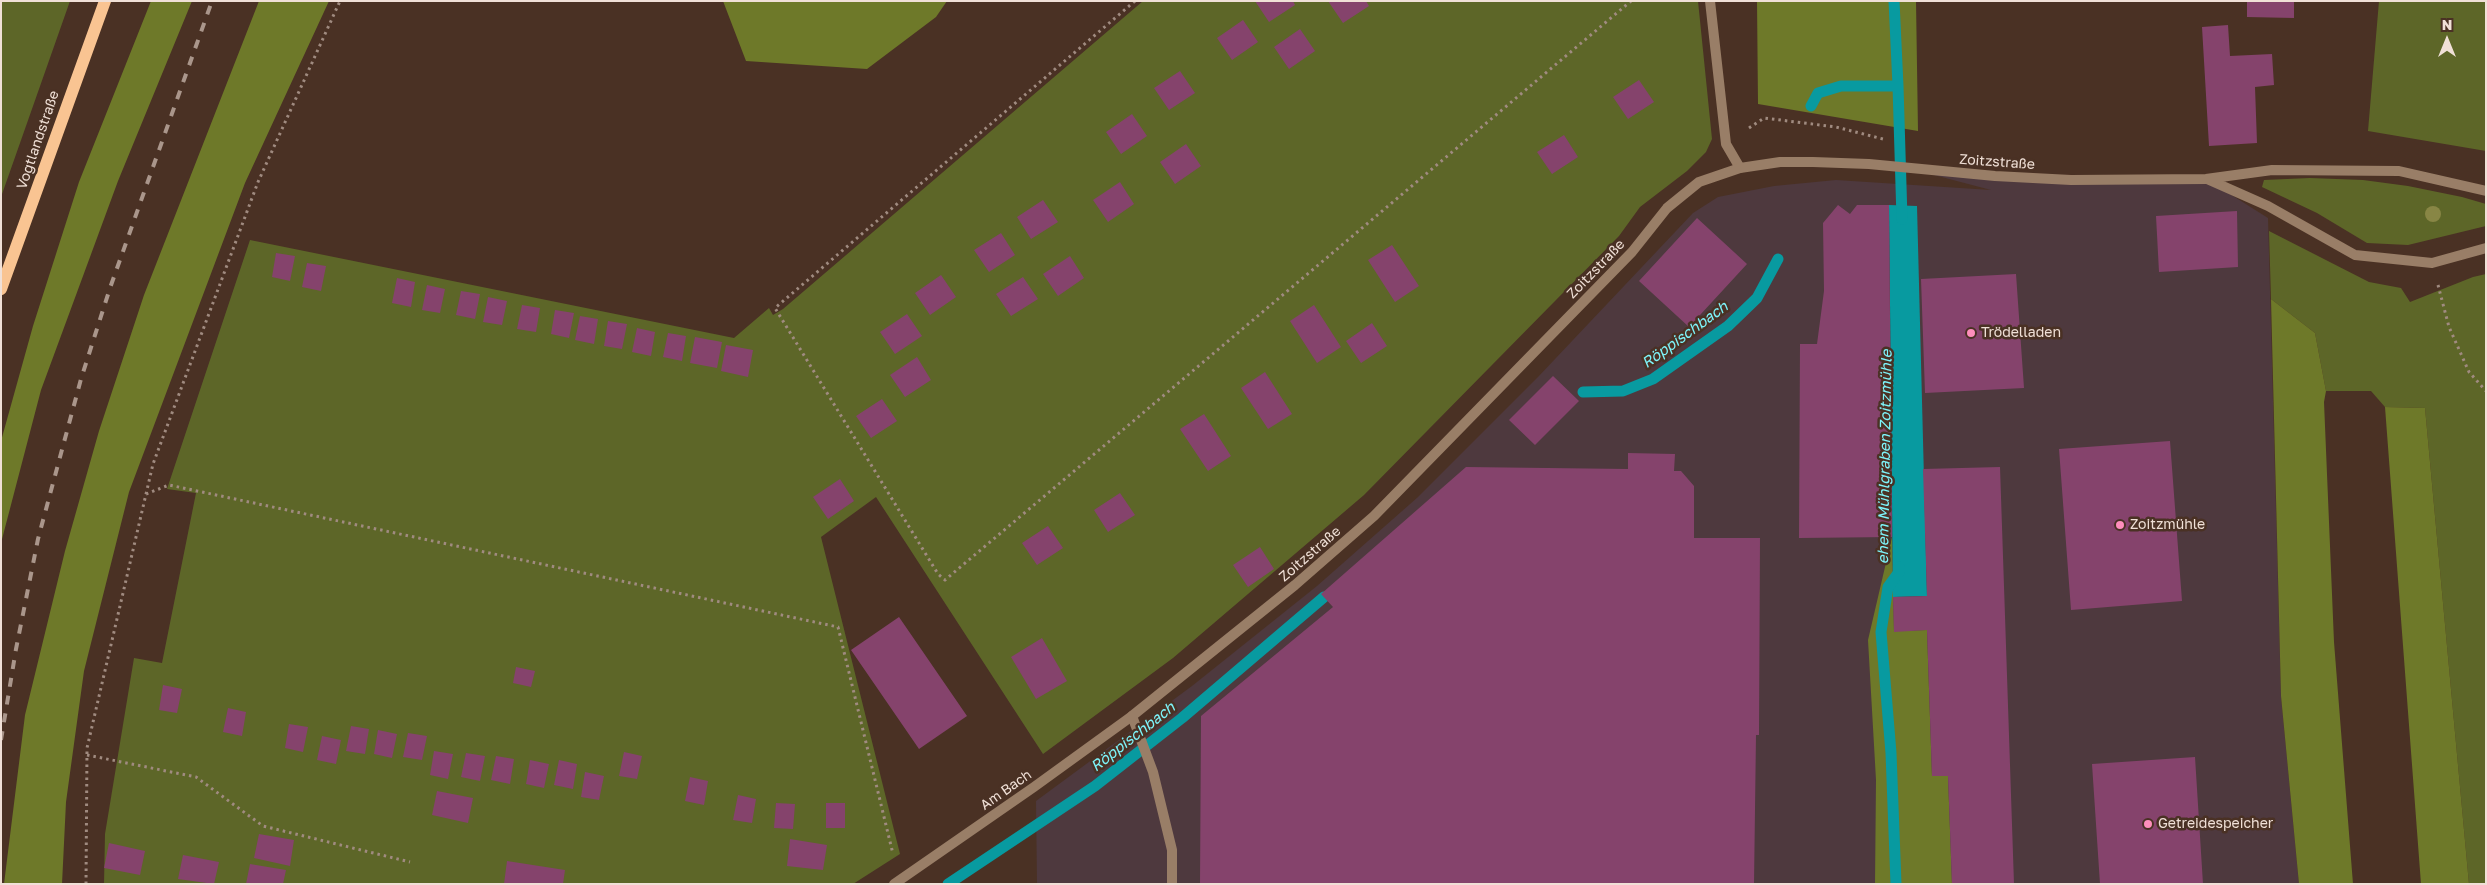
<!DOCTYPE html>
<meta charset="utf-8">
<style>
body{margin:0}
#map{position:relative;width:2487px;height:885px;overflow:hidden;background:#4a3124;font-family:"Golos Text",sans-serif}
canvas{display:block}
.frame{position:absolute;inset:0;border:2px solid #f0e0d7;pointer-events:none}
.north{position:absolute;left:2422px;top:15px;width:50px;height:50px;-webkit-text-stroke:4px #4a3124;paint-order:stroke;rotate:0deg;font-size:14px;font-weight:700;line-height:20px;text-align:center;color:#f0e0d7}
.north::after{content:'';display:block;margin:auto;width:18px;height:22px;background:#f0e0d7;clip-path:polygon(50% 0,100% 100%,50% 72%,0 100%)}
</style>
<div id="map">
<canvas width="2487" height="885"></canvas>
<div class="frame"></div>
<div class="north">N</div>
</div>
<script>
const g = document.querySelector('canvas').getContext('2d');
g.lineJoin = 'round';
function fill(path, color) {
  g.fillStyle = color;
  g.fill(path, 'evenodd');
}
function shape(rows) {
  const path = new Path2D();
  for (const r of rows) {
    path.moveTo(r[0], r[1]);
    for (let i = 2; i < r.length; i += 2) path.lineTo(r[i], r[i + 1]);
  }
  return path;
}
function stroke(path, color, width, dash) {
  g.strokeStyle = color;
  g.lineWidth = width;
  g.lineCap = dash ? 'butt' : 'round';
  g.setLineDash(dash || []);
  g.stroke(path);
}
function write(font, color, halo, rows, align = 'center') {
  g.font = font + ' "Golos Text",sans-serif';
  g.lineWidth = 5;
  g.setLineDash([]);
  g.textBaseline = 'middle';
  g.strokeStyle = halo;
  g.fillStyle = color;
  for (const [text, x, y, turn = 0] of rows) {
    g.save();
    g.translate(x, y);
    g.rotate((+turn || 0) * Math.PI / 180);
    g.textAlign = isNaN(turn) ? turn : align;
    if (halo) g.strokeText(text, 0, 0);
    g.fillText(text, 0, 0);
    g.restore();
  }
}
fill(shape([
 [1915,170,1995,176,2206,179,2268,218,2281,696,2299,884,1037,884,1036,801,1192,686,1317,586,1418,497,1538,377,1693,213,1718,197,1774,186,1836,180,1991,190]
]), '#4e393e');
fill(shape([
 [1,1,70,1,1,197],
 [1143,1,1698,1,1712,139,1706,152,1687,171,1640,207,1619,236,1364,495,1173,658,1043,754,876,497,821,537,900,854,853,884,104,884,105,834,134,658,162,663,196,493,167,489,250,240,734,338,769,308,773,315,783,309],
 [2379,1,2486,1,2486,151,2368,131],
 [2310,178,2363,180,2408,186,2462,197,2486,204,2486,226,2408,245,2367,243,2317,213,2262,187,2264,180],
 [2269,231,2369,282,2401,288,2410,302,2473,277,2486,274,2486,884,2469,884,2425,408,2385,407,2371,391,2326,391,2315,333,2271,299]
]), '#5d6628');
fill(shape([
 [151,1,192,1,118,181,41,390,1,543,1,441,33,326,79,182],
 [259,1,329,1,245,183,129,492,84,671,66,802,62,884,4,884,25,715,65,551,99,431,144,295],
 [723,1,947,1,936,17,867,69,746,61],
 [1757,1,1916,1,1918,131,1758,104],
 [2271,299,2315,333,2326,391,2324,402,2334,642,2353,884,2299,884,2281,696],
 [2385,407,2425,408,2469,884,2421,884],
 [1892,537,1894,631,1927,630,1932,776,1948,776,1952,884,1875,884,1876,780,1868,640]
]), '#6e7929');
fill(shape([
 [1889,205,1917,206,1927,596,1893,597]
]), '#089aa0');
stroke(shape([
 [1898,86,1902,219],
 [1811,106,1818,93,1841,86,1898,86,1894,1],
 [1583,392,1623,391,1653,379,1728,326,1757,298,1778,259],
 [948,884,1095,786,1182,718,1324,597],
 [1896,884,1891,753,1881,632,1888,587,1899,572,1899,567]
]), '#089aa0', 11);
fill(shape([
 [1255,1,1293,1,1295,5,1269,22],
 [1328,1,1366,1,1369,6,1343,23],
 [2247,1,2294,1,2294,18,2247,17],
 [1243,20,1258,42,1232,60,1217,38],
 [2228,25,2230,56,2272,54,2274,85,2255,87,2257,143,2209,146,2202,27],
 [1300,29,1315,51,1289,69,1274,47],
 [1180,71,1195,93,1169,110,1154,88],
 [1639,80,1654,102,1628,119,1613,97],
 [1132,114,1147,136,1121,154,1106,132],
 [1564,135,1578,157,1552,174,1537,152],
 [1186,144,1201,166,1175,184,1160,162],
 [1120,182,1134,204,1108,222,1093,200],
 [1043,200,1058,222,1031,239,1017,217],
 [1838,205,1850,214,1857,205,1889,205,1892,537,1799,538,1800,344,1817,344,1824,291,1823,223],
 [2237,211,2238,267,2159,272,2156,216],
 [1697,218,1747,264,1689,327,1639,281],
 [1001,233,1015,255,989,272,974,250],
 [1392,245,1419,286,1395,302,1368,260],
 [276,253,295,256,290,281,272,277],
 [1070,256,1084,278,1058,296,1043,274],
 [307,263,326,266,321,291,302,287],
 [2016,274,2024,388,1925,393,1921,279],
 [941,275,956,297,930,315,915,293],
 [1023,277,1038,299,1011,316,996,294],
 [397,278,415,282,411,307,392,303],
 [427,285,445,289,440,313,422,310],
 [461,291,480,294,475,319,456,315],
 [488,297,507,301,502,325,483,322],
 [522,305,540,308,536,332,517,329],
 [1314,305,1341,347,1317,363,1290,321],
 [555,310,574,313,569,338,551,334],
 [907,314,922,336,895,354,880,332],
 [580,316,598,319,594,344,575,340],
 [608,321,627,324,622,349,604,346],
 [1372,323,1387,346,1361,363,1346,341],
 [637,328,655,332,651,356,632,352],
 [668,333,686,336,682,361,663,357],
 [695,337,722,342,717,368,690,363],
 [726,345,753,350,748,377,721,371],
 [917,357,931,380,905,397,890,375],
 [1265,372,1292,414,1268,429,1241,388],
 [1553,376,1579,401,1535,445,1509,420],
 [882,399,897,421,871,438,856,416],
 [1204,414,1231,456,1208,471,1180,429],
 [2170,441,2182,601,2071,610,2059,449],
 [1628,453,1675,454,1674,471,1681,471,1694,486,1694,538,1760,538,1759,735,1756,735,1754,884,1200,884,1201,716,1333,607,1321,594,1466,467,1628,469],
 [2000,467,2014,884,1952,884,1948,776,1932,776,1927,630,1894,632,1893,597,1927,596,1923,469],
 [840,479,854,501,828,519,813,497],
 [1120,493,1135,515,1108,532,1094,510],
 [1048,526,1063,548,1037,565,1022,543],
 [1260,547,1274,569,1248,587,1233,565],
 [899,617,967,716,919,749,851,650],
 [1042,638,1067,681,1036,699,1011,657],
 [516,667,535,671,531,687,513,683],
 [163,685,182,689,177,713,159,710],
 [228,708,246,712,242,736,223,732],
 [289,724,308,727,303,752,285,748],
 [351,726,369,729,365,754,346,751],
 [378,730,397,734,392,758,374,754],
 [408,733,427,736,422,760,403,757],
 [322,736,341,740,336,764,317,760],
 [434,751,453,754,448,779,430,775],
 [624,752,642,756,637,779,619,776],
 [466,753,485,756,480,781,461,777],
 [496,756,514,759,510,784,491,780],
 [2195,757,2203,884,2100,884,2092,764],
 [530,760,549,764,544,788,526,784],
 [559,760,577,764,573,789,554,785],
 [585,772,604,776,599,800,581,797],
 [690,777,708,781,704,805,685,801],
 [437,791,473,798,468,823,432,815],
 [738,795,756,799,752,823,733,820],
 [776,803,795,804,793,829,774,828],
 [826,803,845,803,845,828,826,828],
 [259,834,294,840,290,866,254,858],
 [790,839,827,845,823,870,787,866],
 [109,843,145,851,140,875,104,868],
 [183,855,219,862,214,884,178,879],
 [507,861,565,870,563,884,504,884],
 [250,864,286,870,283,884,246,884]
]), '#85436c');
stroke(shape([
 [1135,1,775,308,938,574,945,580,1631,1],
 [1749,128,1764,118,1836,127,1883,139],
 [2438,285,2449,327,2469,372,2486,391],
 [146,494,169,485,838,627,893,854],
 [87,755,196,777,263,826,410,862],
 [86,884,87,748,153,464,258,182,340,1]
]), '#a08b80', 3, [2.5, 4]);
stroke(shape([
 [1710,1,1726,144,1740,168],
 [1132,716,1153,772,1172,850,1172,884]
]), '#997e67', 10);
stroke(shape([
 [2207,179,2268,206,2355,255,2432,263,2486,248],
 [894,884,1034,787,1132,716,1295,585,1374,516,1632,252,1667,208,1699,182,1740,168,1780,162,1813,162,1869,164,1995,176,2071,180,2206,179,2272,170,2399,171,2486,191]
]), '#997e67', 10);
stroke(shape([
 [1,289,105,1]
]), '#f9c492', 12);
stroke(shape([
 [1,740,16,649,38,539,81,379,110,288,212,1]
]), '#aa968b', 4, [9, 9]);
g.fillStyle = '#888645';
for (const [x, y] of [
 [2433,214]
]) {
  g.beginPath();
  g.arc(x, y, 8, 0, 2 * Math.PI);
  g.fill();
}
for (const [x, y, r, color] of [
 [1971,333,5,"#fe8ebc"],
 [2120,525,5,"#fe8ebc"],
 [2148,824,5,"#fe8ebc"]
]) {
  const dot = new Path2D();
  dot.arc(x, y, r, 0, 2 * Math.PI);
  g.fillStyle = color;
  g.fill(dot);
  stroke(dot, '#4a3124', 2);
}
write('14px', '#f0e0d7', '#4a3124', [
 ["Vogtlandstraße",38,140,-71],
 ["Zoitzstraße",1997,162,4],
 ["Zoitzstraße",1596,269,-46],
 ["Zoitzstraße",1310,554,-41],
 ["Am Bach",1006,790,-35]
]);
write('14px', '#f0e0d7', '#4a3124', [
 ["Trödelladen",1981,333],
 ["Zoitzmühle",2130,525],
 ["Getreidespeicher",2158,824]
], 'left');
write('italic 15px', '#7ef5fb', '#4a3124', [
 ["Röppischbach",1685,335,-36],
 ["ehem Mühlgraben Zoitzmühle",1885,457,-89],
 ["Röppischbach",1133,737,-38]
]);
</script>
